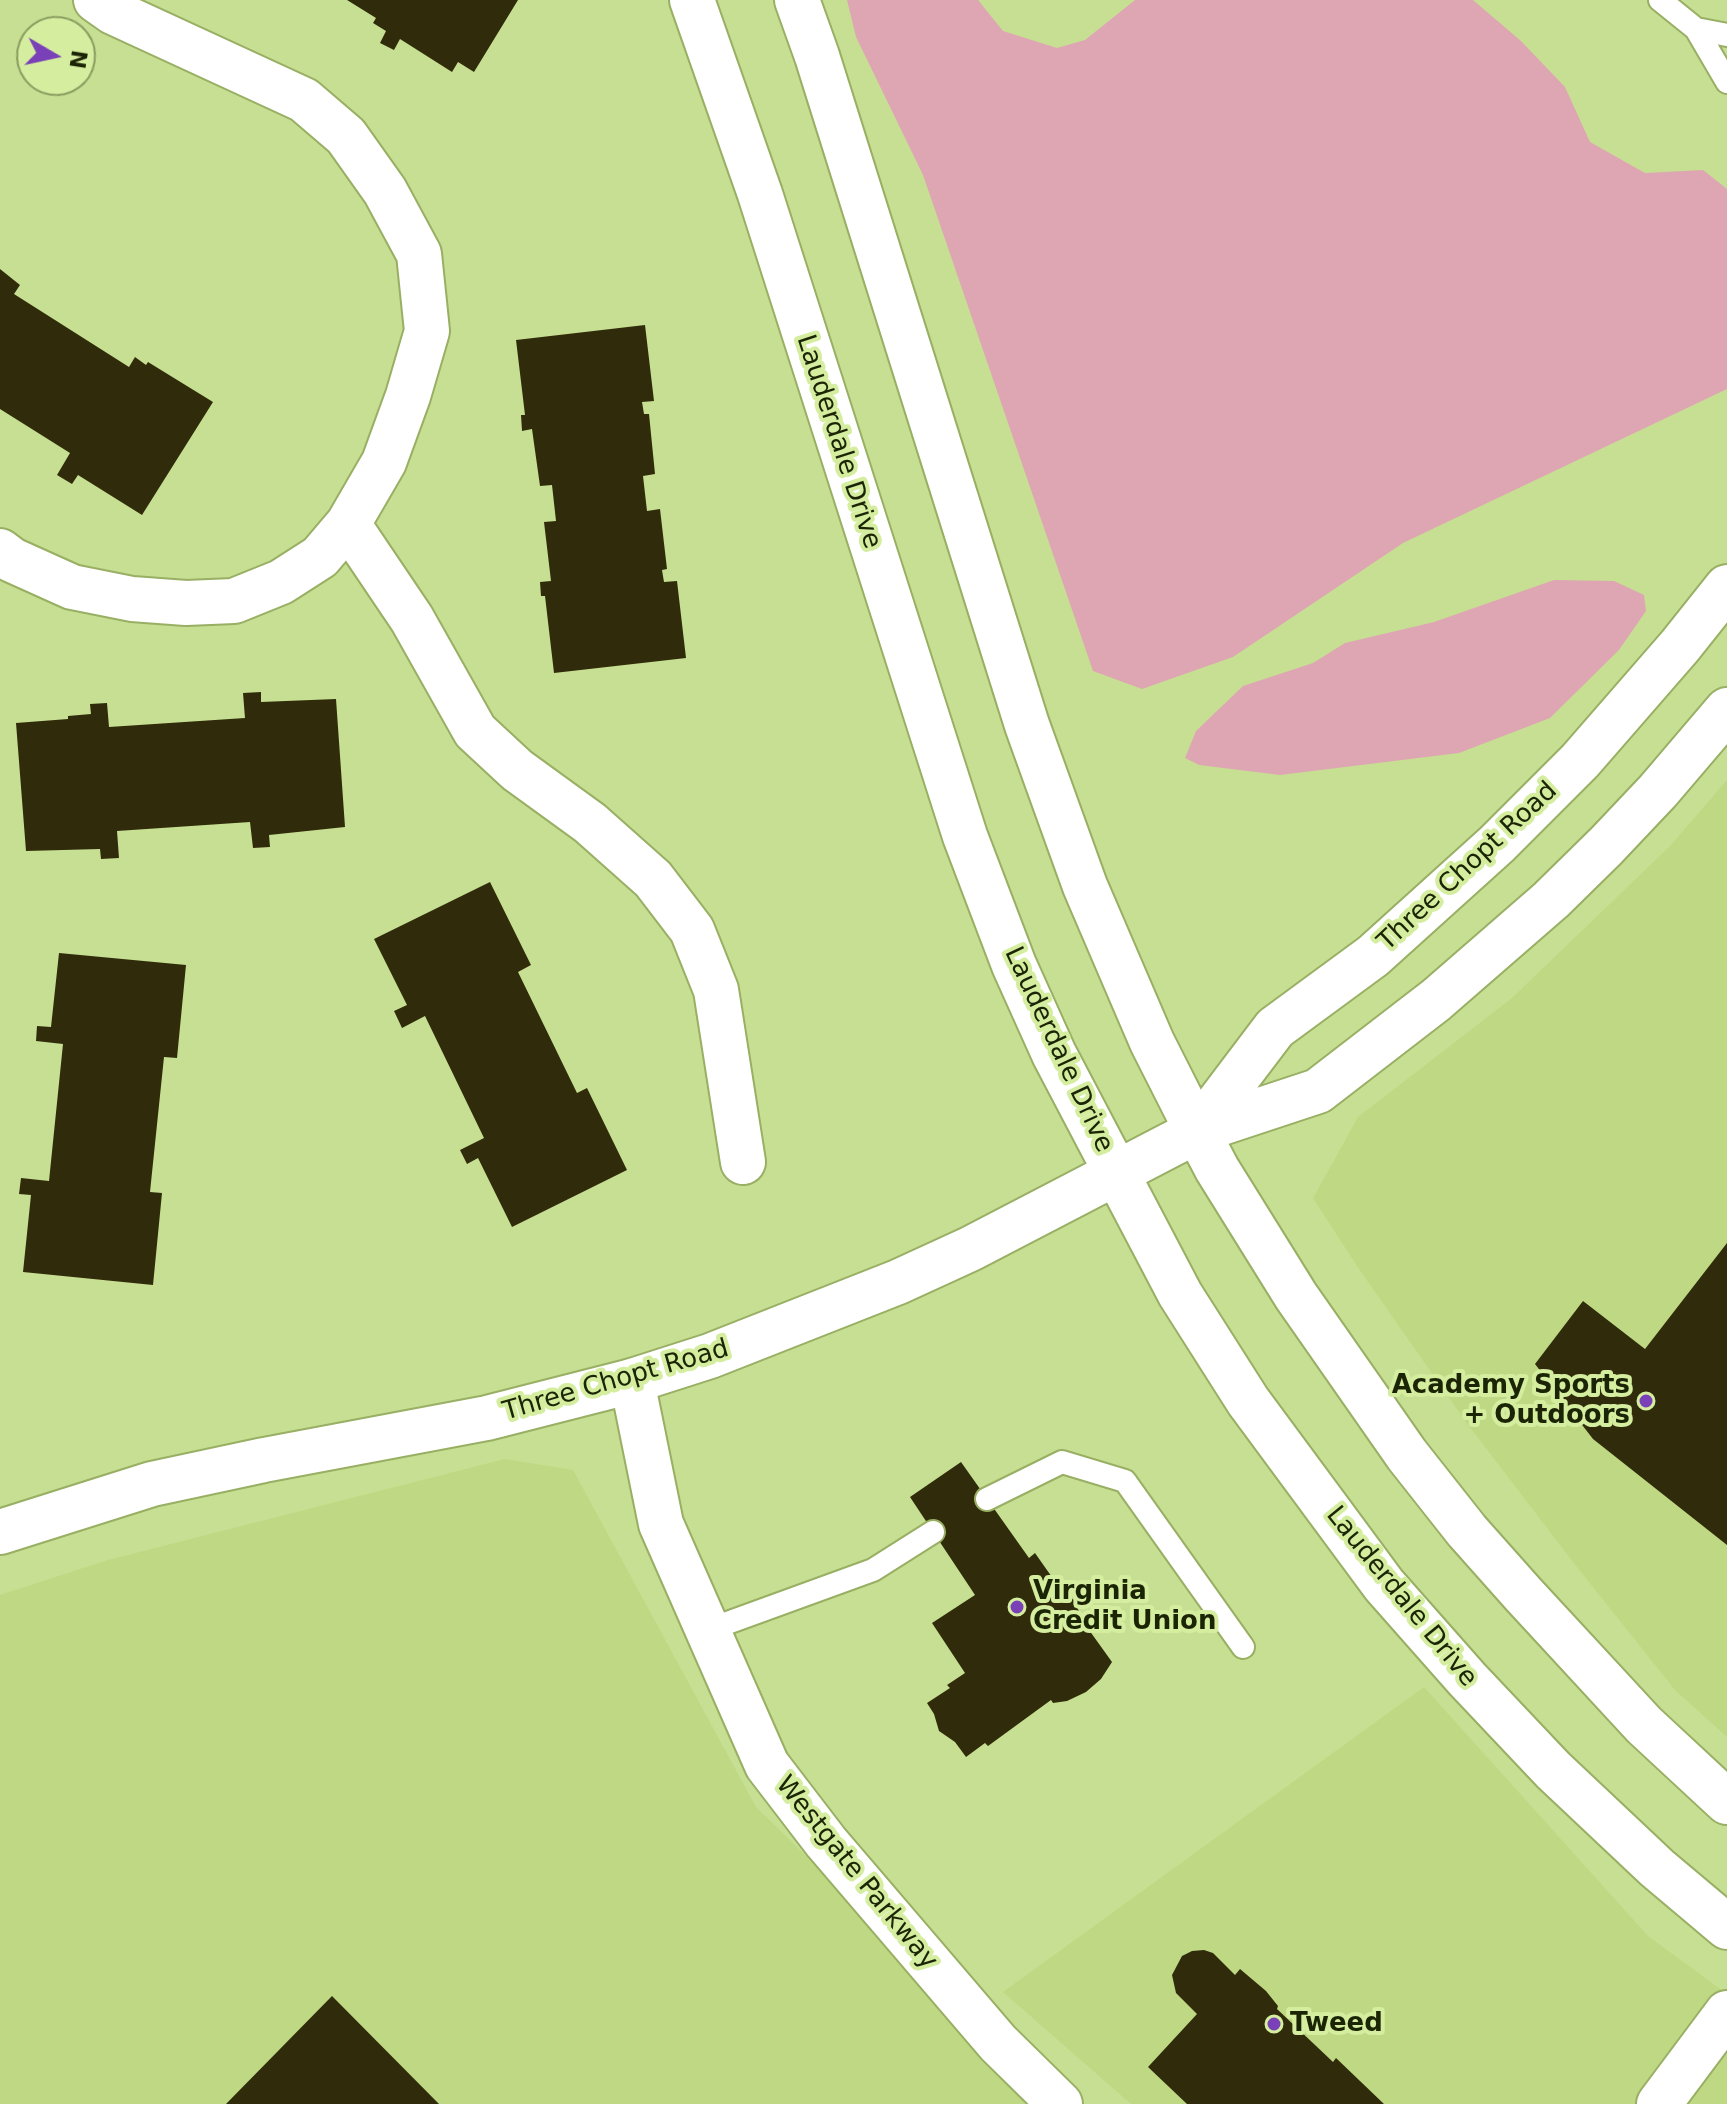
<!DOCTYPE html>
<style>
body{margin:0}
#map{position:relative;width:1727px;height:2104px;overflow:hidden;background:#c7df92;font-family:"DejaVu Sans",sans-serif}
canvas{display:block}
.north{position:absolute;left:16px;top:16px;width:80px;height:80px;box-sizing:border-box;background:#d4ed9f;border:2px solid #8a9d61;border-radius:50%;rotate:99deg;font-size:22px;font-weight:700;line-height:32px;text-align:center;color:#1b2405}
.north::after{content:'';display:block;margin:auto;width:28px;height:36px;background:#7a40b7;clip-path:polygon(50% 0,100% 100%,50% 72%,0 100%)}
</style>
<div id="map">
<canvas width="1727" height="2104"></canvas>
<div class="north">N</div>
</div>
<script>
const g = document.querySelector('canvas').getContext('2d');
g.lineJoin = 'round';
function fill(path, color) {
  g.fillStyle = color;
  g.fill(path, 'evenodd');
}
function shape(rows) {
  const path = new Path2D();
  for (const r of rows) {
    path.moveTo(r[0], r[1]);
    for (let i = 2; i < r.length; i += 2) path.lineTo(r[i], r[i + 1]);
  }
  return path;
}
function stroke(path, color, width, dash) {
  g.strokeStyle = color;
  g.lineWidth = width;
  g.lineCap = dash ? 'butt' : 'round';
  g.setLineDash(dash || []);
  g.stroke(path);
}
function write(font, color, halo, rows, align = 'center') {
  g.font = font + ' "DejaVu Sans",sans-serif';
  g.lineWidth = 8;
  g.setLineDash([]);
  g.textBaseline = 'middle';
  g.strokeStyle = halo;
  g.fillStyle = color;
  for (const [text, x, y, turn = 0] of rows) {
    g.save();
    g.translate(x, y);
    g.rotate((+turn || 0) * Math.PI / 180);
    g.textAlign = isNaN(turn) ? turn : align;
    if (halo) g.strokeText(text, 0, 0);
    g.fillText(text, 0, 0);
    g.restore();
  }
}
fill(shape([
 [1727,780,1727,1737,1675,1690,1573,1562,1466,1422,1357,1266,1313,1198,1358,1117,1512,998,1670,846],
 [505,1459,573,1470,756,1807,1061,2104,0,2104,0,1595,108,1560],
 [1424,1687,1648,1936,1727,1994,1727,2104,1131,2104,1003,1992]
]), '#bed883');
fill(shape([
 [847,0,978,0,1003,31,1057,48,1085,40,1135,0,1473,0,1521,41,1565,87,1590,142,1645,173,1703,170,1727,189,1727,389,1403,543,1233,657,1142,689,1093,671,923,175,856,37],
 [1554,580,1614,581,1644,595,1646,611,1619,650,1550,718,1459,753,1280,775,1199,765,1185,758,1196,731,1243,686,1313,663,1345,643,1434,622]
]), '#dea6b3');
fill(shape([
 [347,0,518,0,474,72,458,62,452,72,400,39,394,50,380,43,386,31,373,23,376,18],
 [0,269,20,285,14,294,129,367,135,357,146,365,148,362,213,402,142,515,78,475,72,484,57,475,70,453,0,409],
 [645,325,654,401,642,402,644,414,649,414,655,474,643,476,647,511,660,509,667,569,662,570,664,582,677,581,686,658,554,673,545,596,541,596,540,582,551,581,544,522,556,521,552,485,540,486,532,429,522,431,521,415,525,415,516,340],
 [261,692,261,702,336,699,345,827,269,835,270,847,253,848,250,822,117,831,119,858,101,859,100,849,26,851,16,723,68,719,68,716,91,714,90,704,107,703,109,727,245,718,243,693],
 [490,882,531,965,518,972,577,1093,587,1088,627,1170,512,1227,478,1158,467,1164,460,1150,484,1138,425,1016,402,1028,394,1011,407,1005,374,939],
 [59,953,186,965,177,1058,164,1057,150,1192,162,1193,153,1285,23,1272,31,1195,19,1194,21,1178,49,1181,63,1044,36,1041,37,1026,51,1027],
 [1727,1243,1727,1545,1593,1439,1535,1364,1583,1301,1645,1349],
 [961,1462,1029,1558,1035,1553,1061,1590,1074,1600,1084,1623,1112,1662,1101,1679,1086,1692,1067,1701,1053,1703,1051,1700,988,1746,985,1743,966,1757,955,1742,939,1731,934,1714,927,1703,950,1688,947,1685,965,1673,932,1623,975,1595,910,1497],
 [1204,1950,1213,1953,1235,1975,1240,1969,1266,1991,1278,2006,1277,2009,1333,2062,1336,2058,1384,2104,1187,2104,1148,2067,1197,2014,1176,1993,1172,1975,1182,1956,1192,1951],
 [332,1996,439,2104,226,2104]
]), '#302c0b');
const service = shape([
 [1660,0,1696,29],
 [1727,35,1696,29,1727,82],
 [987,1499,1062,1462,1125,1481,1243,1647],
 [708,1630,873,1570,933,1532]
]);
const minor = shape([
 [348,524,412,619,475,731,517,770,590,823,653,879,692,930,716,990,743,1162],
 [0,551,12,560,72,587,132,599,186,603,234,601,281,582,320,557,348,524,384,462,408,396,427,331,419,254,385,191,346,136,304,100,113,12,96,0],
 [1197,1131,1275,1028,1373,956,1497,844,1580,761,1680,646,1727,587],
 [1197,1131,1318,1091,1436,1000,1551,900,1606,846,1658,791,1727,710],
 [632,1381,661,1524,767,1765,826,1842,998,2043,1060,2104],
 [1659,2104,1727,2013]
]);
const secondary = shape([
 [692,0,760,194,965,836,1014,965,1054,1054,1180,1294,1248,1401,1384,1585,1467,1679,1553,1770,1657,1868,1727,1927],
 [797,0,817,56,1027,725,1085,886,1152,1042,1197,1131,1217,1169,1296,1296,1407,1455,1467,1531,1523,1594,1644,1725,1727,1802],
 [0,1532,152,1484,264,1460,487,1418,632,1381,710,1356,898,1282,970,1249,1197,1131]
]);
stroke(service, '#98af64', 26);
stroke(minor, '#98af64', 48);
stroke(secondary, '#98af64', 48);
stroke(service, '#fff', 22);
stroke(minor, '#fff', 44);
stroke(secondary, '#fff', 44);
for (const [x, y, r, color] of [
 [1646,1401,8,"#7a40b7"],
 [1017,1607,8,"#7a40b7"],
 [1274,2024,8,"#7a40b7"]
]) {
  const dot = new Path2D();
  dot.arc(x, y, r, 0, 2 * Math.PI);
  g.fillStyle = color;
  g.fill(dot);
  stroke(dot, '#d4ed9f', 3);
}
write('26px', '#1b2405', '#d4ed9f', [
 ["Lauderdale Drive",838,442,72],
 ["Three Chopt Road",1468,867,-43],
 ["Lauderdale Drive",1058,1050,65],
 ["Three Chopt Road",616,1381,-16],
 ["Lauderdale Drive",1401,1597,51],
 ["Westgate Parkway",856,1873,51]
]);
write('bold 26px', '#1b2405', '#d4ed9f', [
 ["Academy Sports",1630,1386,"right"],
 ["+ Outdoors",1630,1416,"right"],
 ["Virginia",1033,1592],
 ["Credit Union",1033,1622],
 ["Tweed",1290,2024]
], 'left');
</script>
